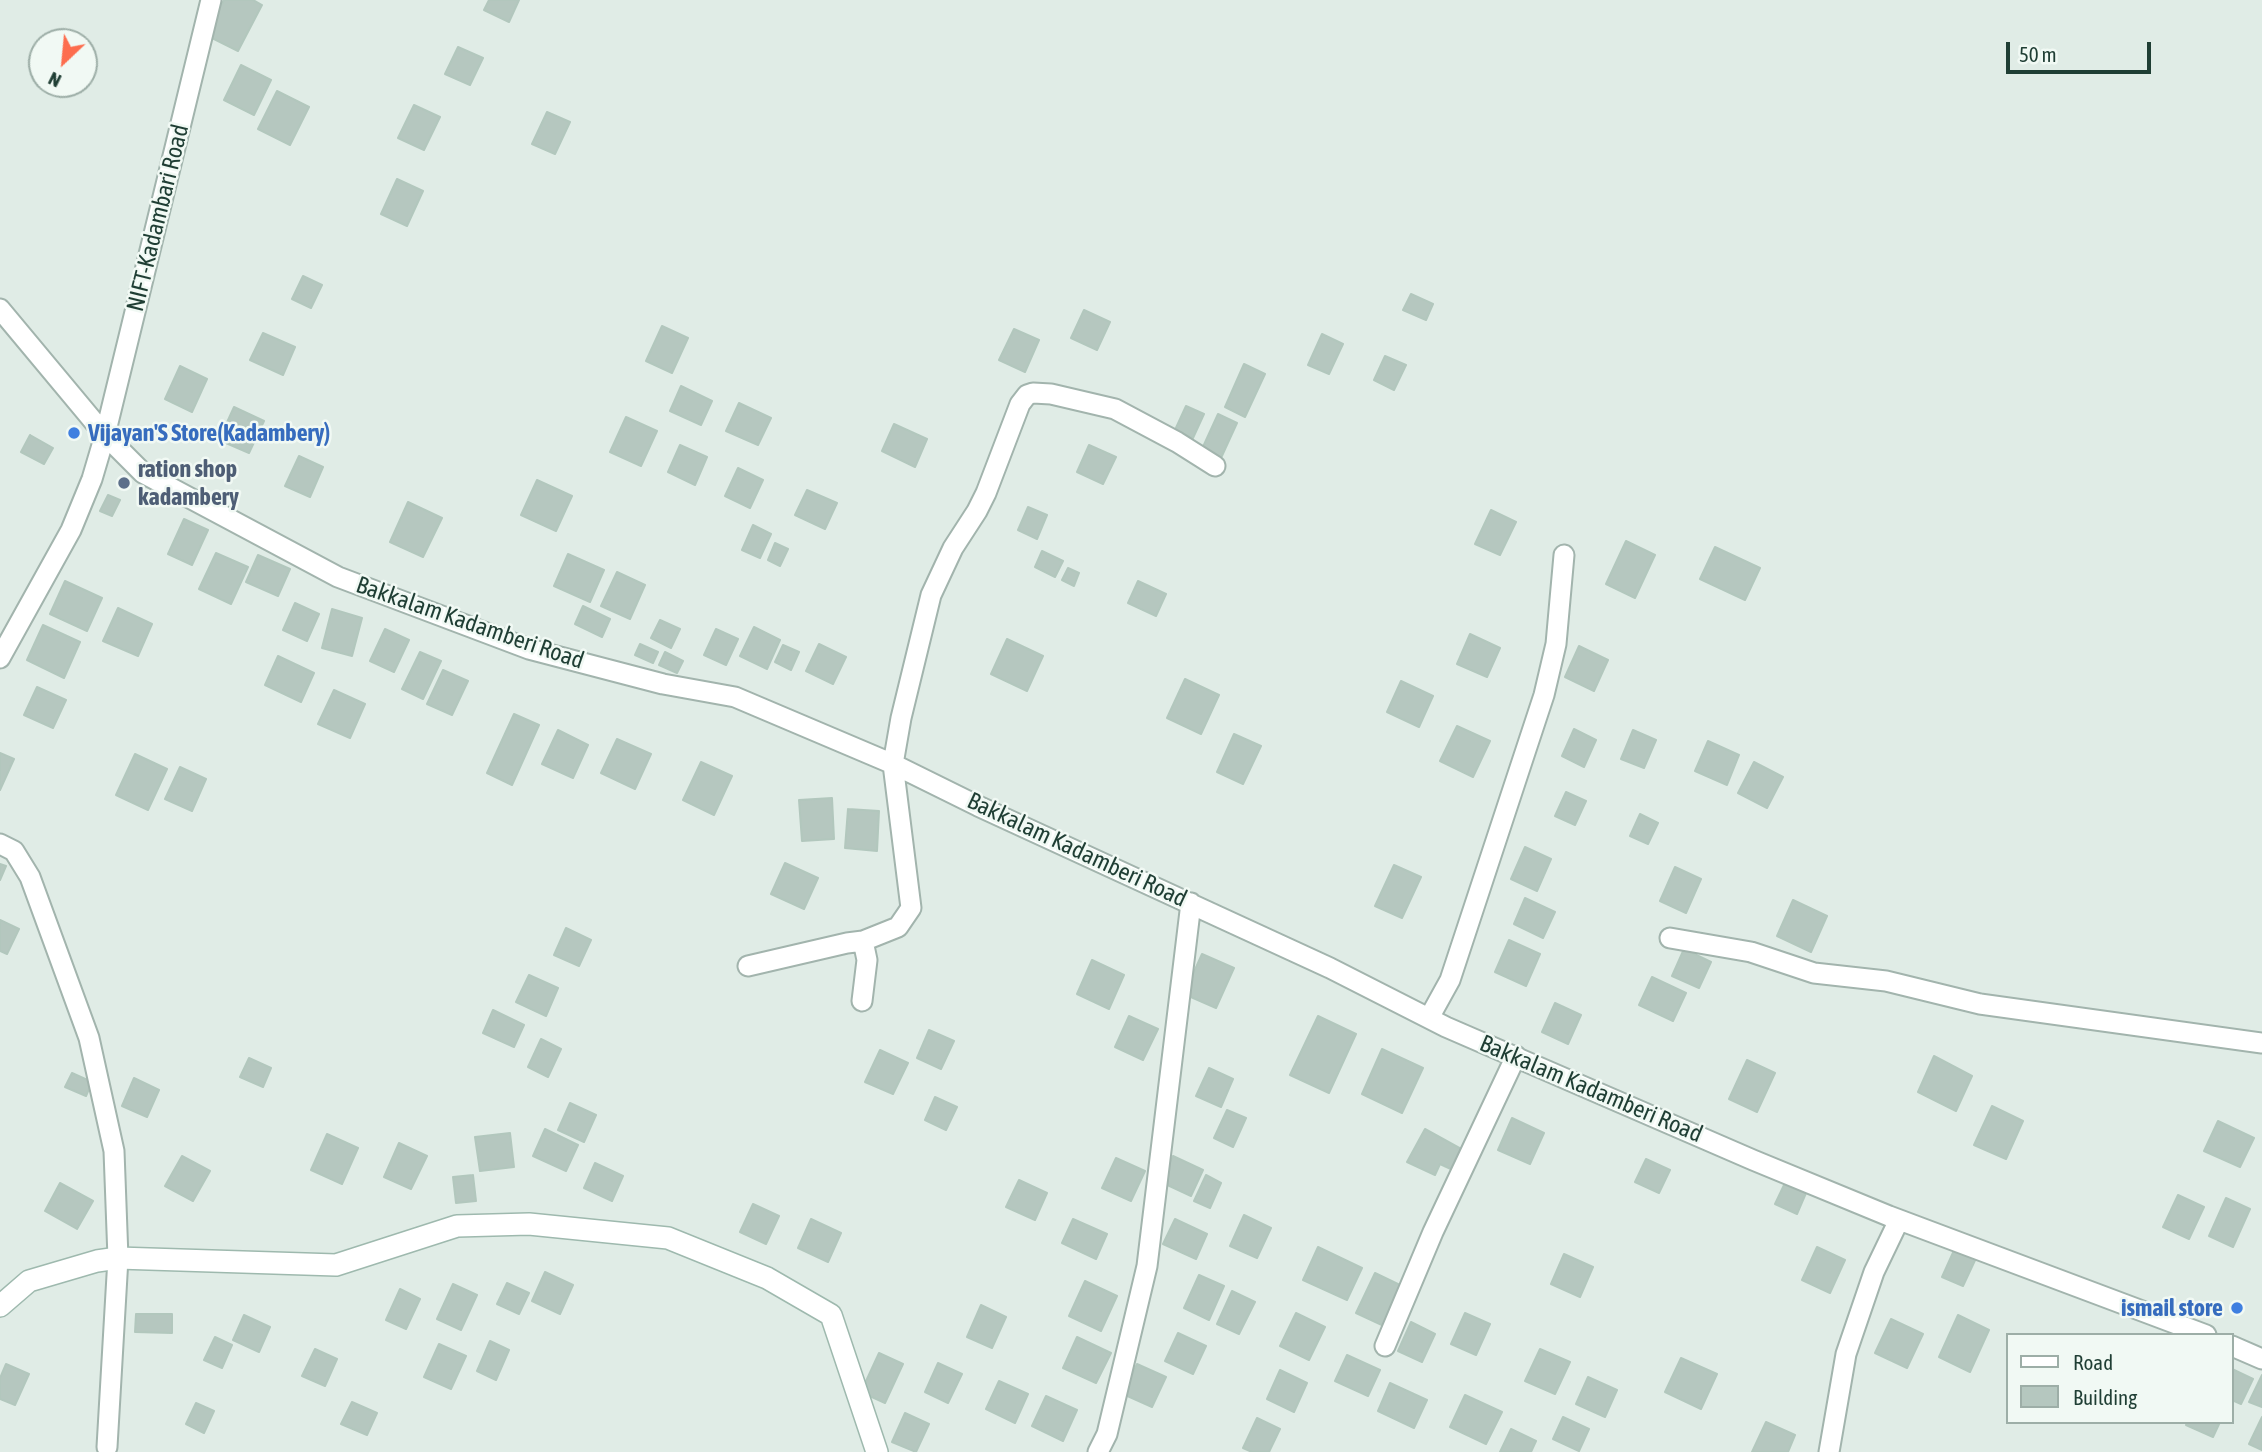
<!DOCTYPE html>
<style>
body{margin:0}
#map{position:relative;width:2262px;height:1452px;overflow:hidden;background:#e0ece6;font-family:"Asap Condensed",sans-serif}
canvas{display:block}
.legend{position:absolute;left:2006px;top:1333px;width:228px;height:91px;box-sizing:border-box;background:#f1f9f4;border:2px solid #9daea7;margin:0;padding:9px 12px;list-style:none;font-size:21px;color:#1f3e34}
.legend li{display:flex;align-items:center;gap:14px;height:35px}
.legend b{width:35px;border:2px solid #9daea7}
.north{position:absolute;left:28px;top:28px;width:70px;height:70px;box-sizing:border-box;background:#f1f9f4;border:2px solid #9daea7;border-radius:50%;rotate:206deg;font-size:19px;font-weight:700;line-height:28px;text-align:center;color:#1f3e34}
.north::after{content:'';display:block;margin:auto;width:24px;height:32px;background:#fd6d4e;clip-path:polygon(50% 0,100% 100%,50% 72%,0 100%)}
.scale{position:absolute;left:2006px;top:42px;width:145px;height:32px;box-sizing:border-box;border:4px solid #1f3e34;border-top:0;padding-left:9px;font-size:21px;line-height:24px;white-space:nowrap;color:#1f3e34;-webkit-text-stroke:5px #f1f9f4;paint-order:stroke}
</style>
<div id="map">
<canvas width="2262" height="1452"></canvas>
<ul class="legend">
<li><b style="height:9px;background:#fff"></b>Road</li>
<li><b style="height:19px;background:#b5c7bf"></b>Building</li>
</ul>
<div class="north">N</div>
<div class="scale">50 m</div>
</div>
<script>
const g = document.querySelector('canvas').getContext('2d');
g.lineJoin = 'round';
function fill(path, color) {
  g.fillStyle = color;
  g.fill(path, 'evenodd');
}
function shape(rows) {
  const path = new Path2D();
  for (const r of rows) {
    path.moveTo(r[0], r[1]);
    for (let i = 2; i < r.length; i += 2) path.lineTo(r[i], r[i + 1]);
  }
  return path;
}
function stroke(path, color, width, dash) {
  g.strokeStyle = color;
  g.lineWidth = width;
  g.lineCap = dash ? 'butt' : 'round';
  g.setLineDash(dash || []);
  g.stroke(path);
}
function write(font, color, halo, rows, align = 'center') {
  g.font = font + ' "Asap Condensed",sans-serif';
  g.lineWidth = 5;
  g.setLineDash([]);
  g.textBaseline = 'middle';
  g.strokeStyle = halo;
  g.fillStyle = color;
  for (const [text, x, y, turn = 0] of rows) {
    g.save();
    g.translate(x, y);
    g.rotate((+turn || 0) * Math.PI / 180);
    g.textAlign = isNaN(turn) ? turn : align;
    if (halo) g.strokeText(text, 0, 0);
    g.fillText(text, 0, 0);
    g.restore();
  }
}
const building = shape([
 [224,0,253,0,262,5,238,51,206,35,224,0],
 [489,0,519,0,509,22,484,10,489,0],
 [458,47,483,58,470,85,445,74,458,47],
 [241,65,271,80,254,115,224,100,241,65],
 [277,91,309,107,290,145,258,129,277,91],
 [414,105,440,117,424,150,398,138,414,105],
 [547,112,570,122,555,154,532,144,547,112],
 [397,179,423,191,407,226,381,214,397,179],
 [303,276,322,285,311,308,292,299,303,276],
 [1411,294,1433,304,1426,320,1403,310,1411,294],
 [1084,310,1110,322,1097,350,1071,338,1084,310],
 [662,326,688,338,672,373,646,361,662,326],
 [1014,329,1039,340,1025,372,999,360,1014,329],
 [263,333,295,347,283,375,250,360,263,333],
 [1322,334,1343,344,1329,374,1308,365,1322,334],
 [1385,356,1406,365,1394,390,1374,380,1385,356],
 [1244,364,1265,374,1245,417,1225,407,1244,364],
 [180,366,207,379,192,412,165,399,180,366],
 [681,386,712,401,701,425,670,411,681,386],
 [739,403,771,418,758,445,726,431,739,403],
 [1186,406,1204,414,1193,438,1175,430,1186,406],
 [234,407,264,421,249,453,219,440,234,407],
 [1218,414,1237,423,1221,458,1202,449,1218,414],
 [626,417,657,431,641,466,610,452,626,417],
 [894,424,927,439,915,467,882,451,894,424],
 [30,435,53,448,44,464,21,452,30,435],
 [680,445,707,457,695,485,668,472,680,445],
 [1089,445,1116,457,1103,484,1077,472,1089,445],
 [299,456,323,467,310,497,285,486,299,456],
 [738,468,763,480,750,508,725,496,738,468],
 [537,480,572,496,556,531,521,515,537,480],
 [807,490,837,503,825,529,795,515,807,490],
 [108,495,120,500,112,516,100,511,108,495],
 [408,502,442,518,423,557,390,542,408,502],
 [1028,507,1047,515,1037,539,1018,530,1028,507],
 [1491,510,1516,522,1500,555,1475,544,1491,510],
 [184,519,208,530,192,565,168,554,184,519],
 [753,525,771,534,760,558,742,550,753,525],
 [1626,541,1655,555,1635,598,1606,584,1626,541],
 [775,543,788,549,780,566,768,560,775,543],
 [1715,547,1760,568,1745,600,1700,579,1715,547],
 [1042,551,1063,561,1055,577,1035,567,1042,551],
 [216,553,248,567,231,604,199,589,216,553],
 [568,554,604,570,590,602,554,586,568,554],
 [258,555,290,569,278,596,246,582,258,555],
 [1068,568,1079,573,1074,586,1062,580,1068,568],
 [617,572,645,585,630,619,601,606,617,572],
 [65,581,102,598,87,631,50,614,65,581],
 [1138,581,1166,594,1156,616,1128,603,1138,581],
 [295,603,319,614,307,641,283,630,295,603],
 [583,606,610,619,602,637,575,624,583,606],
 [118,608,152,624,138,656,103,641,118,608],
 [332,609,362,618,352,656,322,648,332,609],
 [660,620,680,629,671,648,651,638,660,620],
 [43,625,80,642,64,678,27,660,43,625],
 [754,627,780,640,767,669,740,656,754,627],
 [385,629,409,640,394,672,370,661,385,629],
 [716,629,738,639,726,665,704,655,716,629],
 [1470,634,1500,648,1487,677,1457,664,1470,634],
 [1007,639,1043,656,1027,691,991,674,1007,639],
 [640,644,658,652,653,663,635,655,640,644],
 [819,644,846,657,833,684,806,671,819,644],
 [783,645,799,652,791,670,775,662,783,645],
 [1579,646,1608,660,1594,691,1565,677,1579,646],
 [420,652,441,661,423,699,402,689,420,652],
 [665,652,683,661,677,673,659,665,665,652],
 [278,656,314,673,301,702,265,685,278,656],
 [443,670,468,681,452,715,427,704,443,670],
 [1185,679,1219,695,1201,734,1167,718,1185,679],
 [1401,681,1433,696,1419,727,1387,712,1401,681],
 [37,687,66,700,53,728,24,715,37,687],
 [334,690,365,704,350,738,318,724,334,690],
 [514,714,539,725,512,785,487,773,514,714],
 [1457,726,1490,741,1473,777,1440,761,1457,726],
 [1574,729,1596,740,1584,767,1562,756,1574,729],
 [558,730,588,745,573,778,542,764,558,730],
 [1633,730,1656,740,1644,768,1621,759,1633,730],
 [1234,734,1261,746,1243,784,1217,772,1234,734],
 [617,739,651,754,635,789,601,773,617,739],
 [1708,741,1739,755,1727,785,1695,771,1708,741],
 [0,753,14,759,0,790,0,753],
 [135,754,167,769,148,810,116,795,135,754],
 [701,762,732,776,714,815,683,800,701,762],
 [1754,762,1783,777,1767,808,1738,793,1754,762],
 [180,767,206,779,192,811,165,799,180,767],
 [1566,792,1586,801,1575,825,1555,816,1566,792],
 [832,798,834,839,802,841,799,800,832,798],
 [848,809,879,811,877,851,845,848,848,809],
 [1640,814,1658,823,1648,844,1630,836,1640,814],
 [1525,847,1551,859,1537,891,1511,879,1525,847],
 [785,863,818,878,804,909,771,894,785,863],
 [0,864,6,866,0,880,0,864],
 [1394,865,1421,877,1402,918,1375,906,1394,865],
 [1675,867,1701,879,1686,913,1660,901,1675,867],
 [1525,898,1555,912,1543,938,1514,924,1525,898],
 [1793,900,1827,916,1811,952,1777,936,1793,900],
 [0,920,19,929,7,954,0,951,0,920],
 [566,928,591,940,579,966,554,955,566,928],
 [1509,940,1540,954,1526,986,1495,972,1509,940],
 [1684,949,1711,962,1699,988,1672,976,1684,949],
 [1202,954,1234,968,1216,1008,1184,994,1202,954],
 [1092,960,1124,975,1109,1009,1077,994,1092,960],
 [529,975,558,988,546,1016,516,1002,529,975],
 [1652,977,1686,993,1673,1021,1639,1005,1652,977],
 [1555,1003,1581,1015,1568,1044,1542,1032,1555,1003],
 [493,1010,524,1025,514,1047,483,1033,493,1010],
 [1129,1016,1158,1029,1143,1060,1115,1047,1129,1016],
 [1318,1016,1356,1034,1329,1093,1290,1075,1318,1016],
 [929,1030,954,1041,941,1069,917,1058,929,1030],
 [541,1039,561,1049,548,1077,528,1067,541,1039],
 [1382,1049,1423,1068,1402,1113,1362,1094,1382,1049],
 [880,1050,908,1063,893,1094,865,1082,880,1050],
 [1934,1056,1972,1076,1956,1111,1918,1092,1934,1056],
 [249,1058,271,1068,263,1087,240,1077,249,1058],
 [1747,1060,1775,1073,1757,1112,1729,1099,1747,1060],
 [1209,1068,1233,1079,1221,1107,1196,1096,1209,1068],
 [72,1073,92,1082,86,1096,65,1087,72,1073],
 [134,1078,159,1090,147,1117,122,1106,134,1078],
 [935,1097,957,1107,946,1130,925,1120,935,1097],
 [570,1103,596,1115,584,1142,558,1130,570,1103],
 [1992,1106,2023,1121,2006,1159,1974,1145,1992,1106],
 [1227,1110,1246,1118,1233,1147,1214,1138,1227,1110],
 [1512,1118,1544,1133,1530,1164,1498,1150,1512,1118],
 [2218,1121,2254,1138,2240,1167,2204,1151,2218,1121],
 [545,1129,578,1145,566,1171,533,1156,545,1129],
 [1425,1129,1463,1150,1453,1170,1440,1164,1435,1175,1407,1162,1425,1129],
 [510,1133,514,1167,480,1171,475,1137,510,1133],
 [327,1134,358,1148,342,1184,311,1170,327,1134],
 [399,1143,427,1156,411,1189,384,1177,399,1143],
 [182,1156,210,1171,193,1201,165,1186,182,1156],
 [1173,1156,1203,1170,1191,1196,1161,1182,1173,1156],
 [1116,1158,1145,1171,1131,1201,1102,1188,1116,1158],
 [1646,1159,1670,1170,1659,1193,1635,1182,1646,1159],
 [595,1163,623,1176,612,1201,584,1188,595,1163],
 [473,1175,476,1201,456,1203,453,1177,473,1175],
 [1206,1175,1221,1183,1210,1208,1194,1201,1206,1175],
 [1019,1180,1047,1193,1035,1220,1006,1207,1019,1180],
 [60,1183,93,1201,77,1229,45,1211,60,1183],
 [1785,1183,1806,1193,1797,1214,1775,1204,1785,1183],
 [2178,1195,2204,1207,2189,1239,2163,1227,2178,1195],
 [2226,1198,2250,1209,2233,1247,2209,1236,2226,1198],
 [753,1204,779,1216,766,1244,740,1232,753,1204],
 [1244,1215,1271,1228,1257,1258,1230,1246,1244,1215],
 [811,1219,841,1233,828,1262,798,1248,811,1219],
 [1073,1219,1107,1234,1096,1259,1062,1243,1073,1219],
 [1175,1219,1207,1234,1196,1259,1163,1244,1175,1219],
 [1956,1246,1977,1256,1963,1286,1942,1277,1956,1246],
 [1318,1247,1362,1268,1347,1300,1303,1280,1318,1247],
 [1817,1247,1845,1260,1830,1293,1802,1280,1817,1247],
 [1564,1254,1593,1267,1580,1297,1551,1284,1564,1254],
 [545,1272,573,1285,560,1314,532,1301,545,1272],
 [1375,1273,1402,1286,1384,1326,1356,1313,1375,1273],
 [1199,1275,1224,1286,1209,1320,1184,1308,1199,1275],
 [1085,1281,1117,1296,1101,1331,1069,1316,1085,1281],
 [507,1283,529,1293,519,1314,497,1304,507,1283],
 [453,1284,477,1295,461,1330,437,1319,453,1284],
 [400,1289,420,1299,406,1329,386,1320,400,1289],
 [1232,1291,1255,1302,1239,1334,1217,1324,1232,1291],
 [981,1305,1006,1317,992,1348,967,1337,981,1305],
 [1296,1313,1325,1327,1309,1360,1280,1346,1296,1313],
 [1465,1313,1490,1324,1476,1355,1451,1344,1465,1313],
 [136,1314,172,1314,172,1333,135,1332,136,1314],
 [244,1315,270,1327,259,1352,233,1340,244,1315],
 [1958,1315,1989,1330,1970,1372,1939,1357,1958,1315],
 [1891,1319,1923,1334,1907,1368,1875,1353,1891,1319],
 [1411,1322,1435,1334,1422,1362,1398,1351,1411,1322],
 [1178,1333,1206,1346,1193,1374,1165,1361,1178,1333],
 [215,1337,232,1345,222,1368,204,1360,215,1337],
 [1077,1337,1111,1353,1096,1383,1063,1368,1077,1337],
 [490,1341,509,1350,496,1380,477,1371,490,1341],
 [439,1344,466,1356,451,1389,424,1377,439,1344],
 [315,1349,337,1359,325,1386,302,1376,315,1349],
 [1540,1349,1570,1362,1555,1394,1525,1381,1540,1349],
 [879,1353,903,1364,885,1403,861,1392,879,1353],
 [1347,1355,1380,1370,1368,1396,1335,1381,1347,1355],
 [1681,1358,1717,1374,1701,1409,1665,1392,1681,1358],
 [938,1363,962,1374,948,1403,925,1392,938,1363],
 [6,1364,29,1374,15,1405,0,1399,0,1378,6,1364],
 [1137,1364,1166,1377,1152,1407,1123,1394,1137,1364],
 [2232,1369,2253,1379,2241,1404,2232,1400,2232,1369],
 [1280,1370,1307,1383,1294,1412,1267,1399,1280,1370],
 [2262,1375,2262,1407,2249,1402,2262,1375],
 [1588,1377,1617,1390,1605,1417,1576,1404,1588,1377],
 [999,1381,1028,1394,1015,1423,986,1409,999,1381],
 [1390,1383,1427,1400,1414,1428,1378,1411,1390,1383],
 [1465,1395,1502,1412,1486,1444,1450,1427,1465,1395],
 [1046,1396,1077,1410,1063,1441,1032,1426,1046,1396],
 [352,1402,377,1413,367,1435,341,1424,352,1402],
 [196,1403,214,1411,204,1433,186,1424,196,1403],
 [905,1413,929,1424,916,1452,892,1442,905,1413],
 [1563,1417,1589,1429,1579,1451,1553,1439,1563,1417],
 [2262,1417,2262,1450,2249,1444,2262,1417],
 [1257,1418,1280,1429,1269,1452,1252,1452,1243,1448,1257,1418],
 [1766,1422,1795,1435,1788,1452,1752,1452,1766,1422],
 [2187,1422,2220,1422,2213,1437,2186,1425,2187,1422],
 [1511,1429,1536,1441,1531,1452,1500,1452,1511,1429]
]);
fill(building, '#b5c7bf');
stroke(building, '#b2c7bd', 2);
const street = shape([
 [0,309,105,435,143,473,338,577,529,649,663,684,735,697,893,764,978,806,1330,968,1446,1027,1753,1160,1889,1216,2206,1335],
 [0,658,71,530,92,479,105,435,211,0],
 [0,844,14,851,30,877,89,1038,114,1151,118,1258,107,1447],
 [1670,938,1751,952,1814,973,1886,981,1980,1004,2262,1043],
 [748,966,847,943,863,941,898,927,911,908,893,764,901,718,931,595,953,548,977,511,986,493,1020,404,1027,395,1033,393,1051,394,1115,409,1177,442,1215,466],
 [862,1001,867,960,863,941],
 [1429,1018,1450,980,1544,695,1556,644,1564,555],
 [1385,1346,1433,1232,1516,1056],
 [2232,1346,2262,1359],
 [1098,1452,1107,1434,1147,1266,1191,903],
 [1829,1452,1846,1354,1874,1272,1899,1220]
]);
const secondary = shape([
 [0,1306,29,1281,97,1261,118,1258,336,1265,457,1226,529,1224,668,1238,767,1278,831,1315,877,1452]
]);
stroke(street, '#a2b4ad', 23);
stroke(secondary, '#9eb9ae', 24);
stroke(street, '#fff', 19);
stroke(secondary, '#fff', 21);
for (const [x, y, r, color] of [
 [74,433,7,"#3f7fe0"],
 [124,483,7,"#5c6f8a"],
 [2237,1308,7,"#3f7fe0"]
]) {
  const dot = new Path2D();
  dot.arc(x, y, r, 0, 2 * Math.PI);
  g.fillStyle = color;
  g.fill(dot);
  stroke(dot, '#f1f9f4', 2.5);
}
write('24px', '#1f3e34', '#f1f9f4', [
 ["NIFT-Kadambari Road",158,218,-76],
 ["Bakkalam Kadamberi Road",470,623,19],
 ["Bakkalam Kadamberi Road",1077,850,25],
 ["Bakkalam Kadamberi Road",1591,1089,23]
]);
write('bold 24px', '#366cbe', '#f1f9f4', [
 ["Vijayan'S Store(Kadambery)",88,433],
 ["ismail store",2223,1308,"right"]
], 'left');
write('bold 24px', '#4e5e75', '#f1f9f4', [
 ["ration shop",138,469],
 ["kadambery",138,497]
], 'left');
</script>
